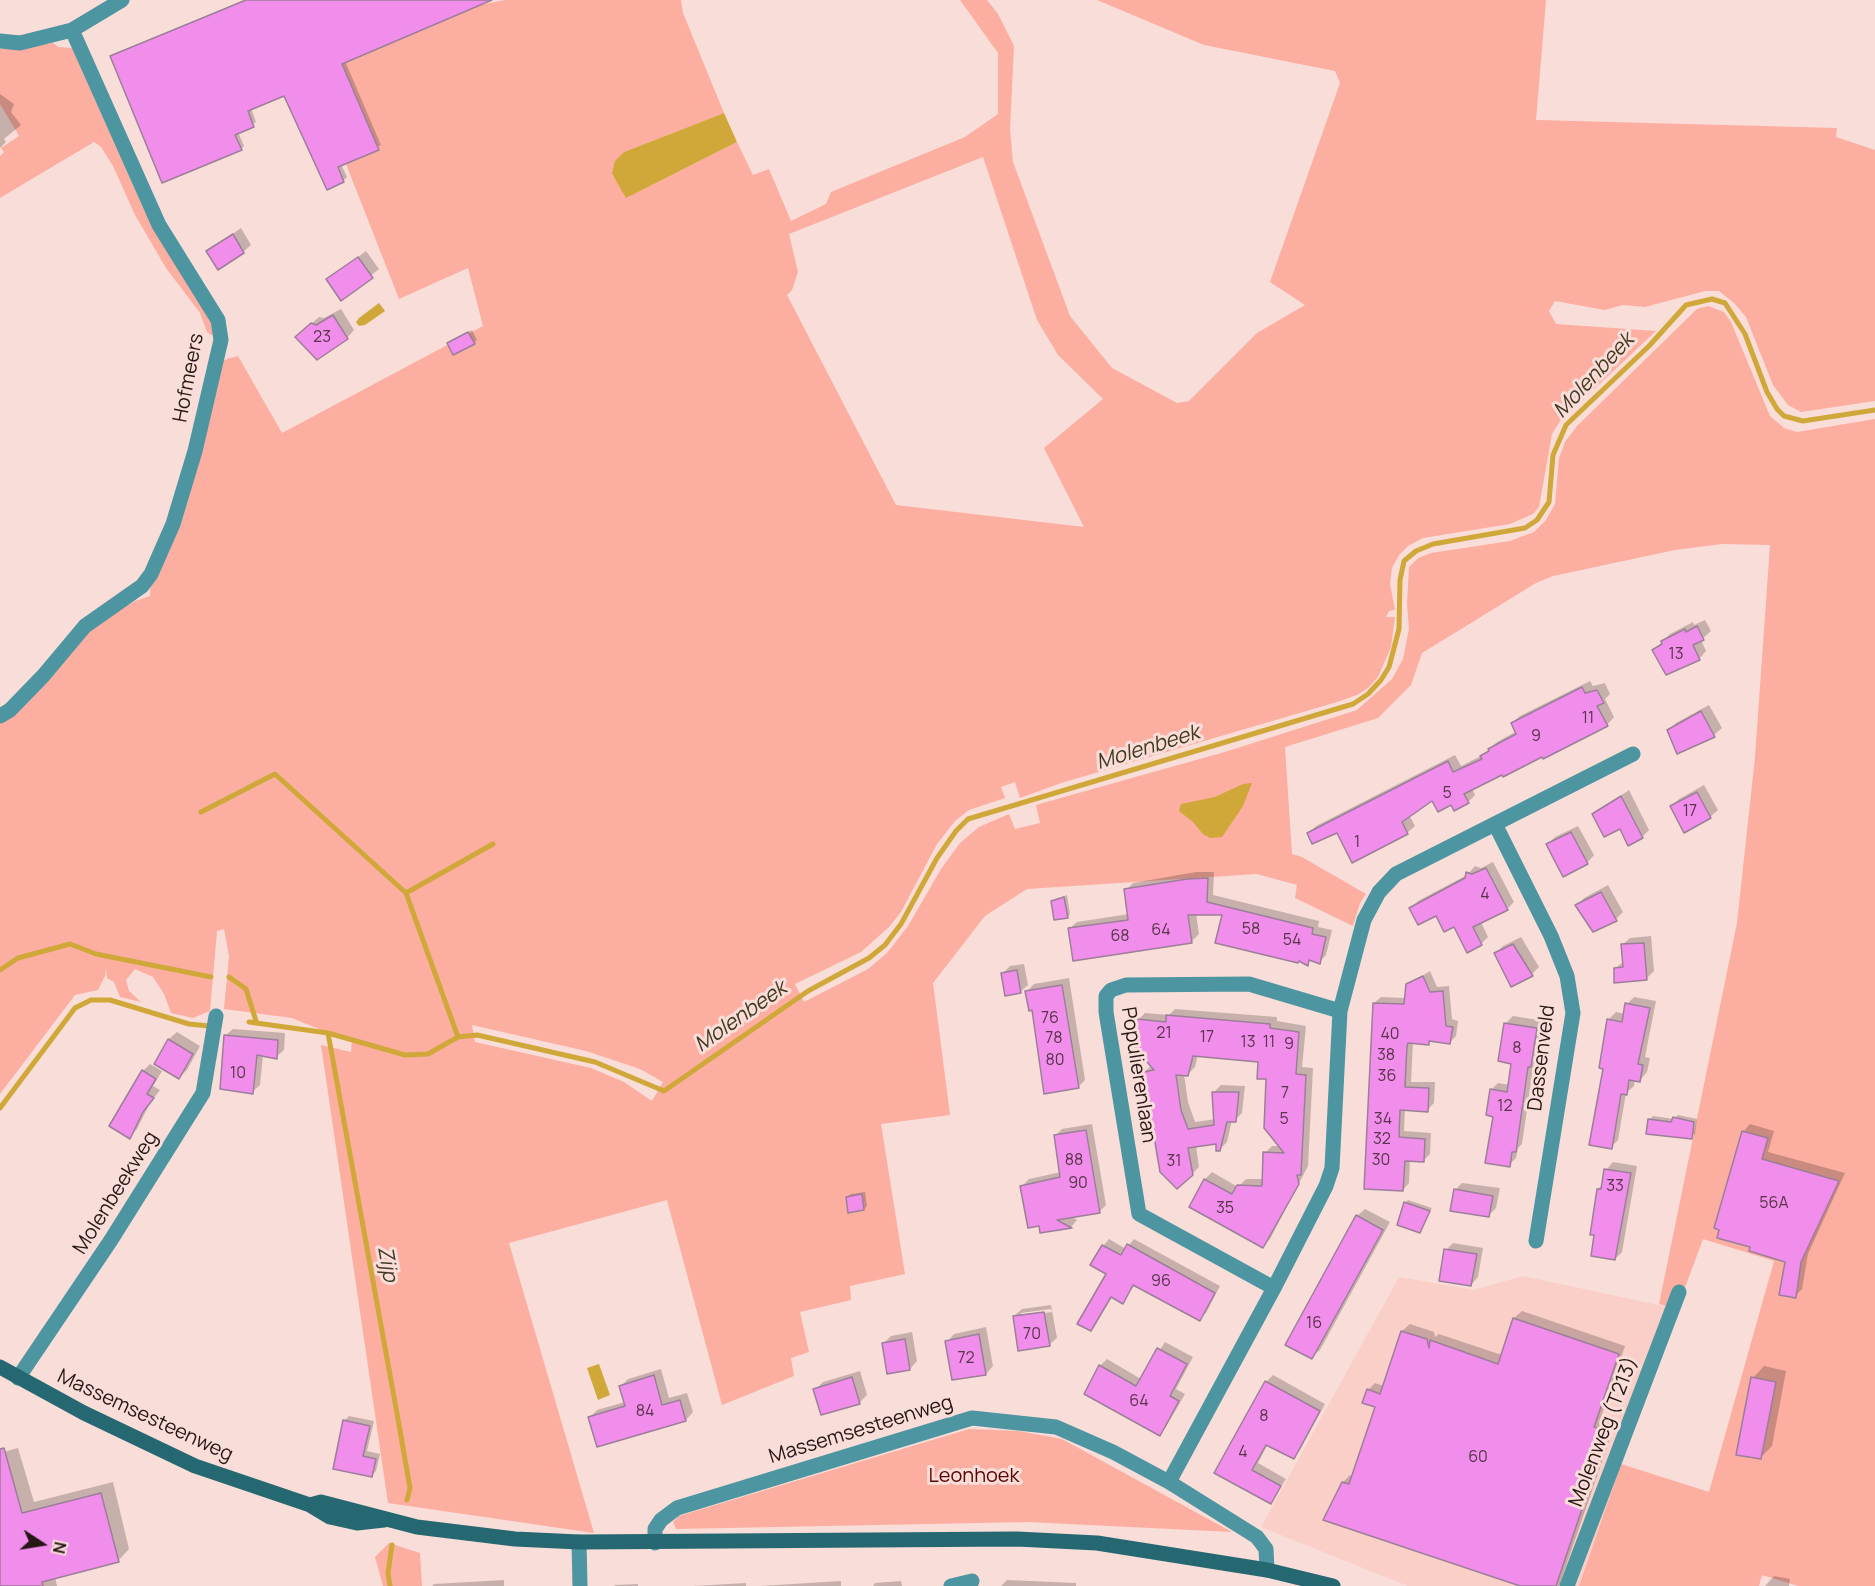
<!DOCTYPE html>
<style>
body{margin:0}
#map{position:relative;width:1875px;height:1586px;overflow:hidden;background:#f9ddd8;font-family:Manrope,sans-serif}
canvas{display:block}
.north{position:absolute;left:12px;top:1514px;width:60px;height:60px;-webkit-text-stroke:4px #f9ddd8;paint-order:stroke;rotate:102deg;font-size:16px;font-weight:700;line-height:24px;text-align:center;color:#261614}
.north::after{content:'';display:block;margin:auto;width:21px;height:27px;background:#261614;clip-path:polygon(50% 0,100% 100%,50% 72%,0 100%)}
</style>
<div id="map">
<canvas width="1875" height="1586"></canvas>
<div class="north">N</div>
</div>
<script>
const g = document.querySelector('canvas').getContext('2d');
g.lineJoin = 'round';
function fill(path, color) {
  g.fillStyle = color;
  g.fill(path, 'evenodd');
}
function shape(rows) {
  const path = new Path2D();
  for (const r of rows) {
    path.moveTo(r[0], r[1]);
    for (let i = 2; i < r.length; i += 2) path.lineTo(r[i], r[i + 1]);
  }
  return path;
}
function stroke(path, color, width, dash) {
  g.strokeStyle = color;
  g.lineWidth = width;
  g.lineCap = dash ? 'butt' : 'round';
  g.setLineDash(dash || []);
  g.stroke(path);
}
function write(font, color, halo, rows, align = 'center') {
  g.font = font + ' Manrope,sans-serif';
  g.lineWidth = 6;
  g.setLineDash([]);
  g.textBaseline = 'middle';
  g.strokeStyle = halo;
  g.fillStyle = color;
  for (const [text, x, y, turn = 0] of rows) {
    g.save();
    g.translate(x, y);
    g.rotate((+turn || 0) * Math.PI / 180);
    g.textAlign = isNaN(turn) ? turn : align;
    if (halo) g.strokeText(text, 0, 0);
    g.fillText(text, 0, 0);
    g.restore();
  }
}
fill(shape([
 [1523,1276,1677,1309,1579,1586,1408,1586,1261,1527,1399,1277,1474,1290]
]), '#facfc8');
fill(shape([
 [505,0,681,0,683,13,724,113,624,152,612,175,627,197,737,142,753,175,769,169,791,221,826,204,831,192,965,137,998,114,998,53,960,0,987,0,998,14,1014,46,1010,129,1013,162,1070,316,1112,368,1177,403,1189,401,1257,333,1305,305,1270,282,1340,83,1335,71,1204,45,1097,0,1546,0,1536,120,1837,128,1836,137,1875,150,1875,401,1801,412,1788,405,1773,385,1746,317,1734,303,1719,291,1705,291,1645,307,1623,305,1605,310,1555,301,1549,311,1556,324,1656,331,1560,421,1552,434,1539,507,1533,514,1510,524,1423,538,1408,546,1399,555,1392,568,1390,584,1395,610,1389,611,1386,617,1395,617,1391,647,1378,677,1368,688,1357,695,1337,702,1061,783,1020,798,1015,782,1001,787,1005,798,969,810,955,821,937,844,901,912,889,927,861,952,795,984,804,1002,868,969,887,953,908,926,941,869,960,843,979,827,1009,814,1015,829,1040,823,1036,805,1228,751,1357,710,1392,679,1403,659,1409,629,1407,604,1409,567,1418,558,1431,553,1510,541,1534,532,1546,520,1555,504,1559,458,1565,442,1577,426,1697,309,1708,306,1724,312,1731,322,1770,416,1784,428,1797,432,1875,419,1875,1586,1798,1586,1762,1575,1759,1586,1579,1586,1621,1464,1709,1492,1774,1261,1703,1239,1677,1309,1659,1304,1737,923,1755,757,1770,545,1722,544,1675,550,1553,576,1536,583,1422,653,1411,685,1378,718,1285,747,1292,854,1302,857,1366,894,1360,903,1353,926,1295,898,1297,885,1257,874,1027,889,985,916,933,983,950,1115,881,1124,905,1274,850,1286,851,1300,800,1312,809,1352,791,1358,794,1376,722,1405,667,1200,509,1243,594,1533,388,1503,321,1045,351,1052,352,1038,324,1031,292,1018,224,1009,229,956,224,929,217,931,210,1011,193,1018,171,1013,164,994,153,977,135,969,126,980,129,991,141,1002,120,997,114,982,107,978,106,968,105,976,98,990,75,995,0,1094,0,722,74,644,100,621,135,601,150,596,150,589,173,539,224,360,238,356,282,433,483,326,468,268,399,299,346,164,378,150,342,64,480,5],
 [983,157,1037,320,1058,355,1103,399,1044,448,1084,527,896,505,787,295,792,290,798,272,789,234],
 [472,1025,586,1051,640,1069,663,1082,652,1101,624,1082,591,1068,475,1042],
 [53,43,58,47,72,48,145,212,213,317,216,334,211,335,207,332,200,313,166,268,135,215,113,166,101,147,94,142,0,198,0,156,4,152,1,148,19,136,0,104,0,49],
 [969,1429,1019,1431,1062,1439,1232,1532,1028,1522,676,1529,673,1522,679,1516],
 [389,1543,420,1553,422,1586,383,1586,375,1557]
]), '#fcaea1');
fill(shape([
 [724,113,737,142,626,198,612,174,615,161,624,152],
 [379,303,385,311,365,325,359,326,356,322,359,318],
 [1252,783,1243,806,1222,837,1210,838,1203,834,1193,822,1179,811,1181,804,1215,797,1243,784],
 [599,1364,610,1395,598,1400,587,1368]
]), '#cfa839');
fill(shape([
 [244,0,483,0,345,61,381,145,341,164,347,177,343,181,284,94,251,108,256,122,238,132,244,146,241,149,112,56],
 [0,94,14,104,11,112,21,125,4,139,6,142,0,148],
 [241,228,251,245,243,252,208,251],
 [366,251,379,269,341,299,328,280],
 [341,309,354,330,347,338,304,330,319,317,324,318],
 [472,330,477,340,474,343,449,343],
 [1705,620,1711,631,1701,640,1706,651,1699,659,1654,650,1670,634,1693,622,1694,625],
 [1590,681,1593,686,1605,683,1610,694,1605,699,1614,717,1607,725,1472,788,1475,795,1468,802,1452,803,1433,799,1409,815,1415,826,1407,833,1337,831,1309,833,1316,826,1455,755,1461,766,1483,755,1497,742,1517,731,1512,723,1520,716],
 [1709,705,1722,728,1714,735,1678,752,1669,731,1676,723],
 [1704,785,1718,810,1710,817,1672,806,1679,799],
 [1629,790,1649,830,1642,837,1594,814],
 [1578,826,1594,855,1587,863,1548,844,1555,837],
 [1493,862,1514,902,1507,909,1481,922,1488,937,1481,944,1436,914,1411,908,1418,901,1467,875,1475,866,1481,868],
 [1196,872,1214,872,1213,895,1319,921,1318,927,1332,930,1326,955,1319,962,1312,959,1307,964,1224,913,1196,913,1199,934,1192,941,1069,929,1077,922,1129,914,1126,890,1133,883],
 [1608,885,1623,912,1616,919,1577,905,1584,898],
 [1067,895,1070,914,1067,917,1053,901],
 [1651,936,1654,971,1646,979,1615,969,1624,961,1622,945,1630,938],
 [1521,937,1539,967,1532,974,1495,954,1503,946],
 [1024,964,1028,985,1020,992,1002,974,1010,966],
 [1430,971,1437,987,1449,986,1452,1019,1458,1021,1456,1036,1449,1043,1432,1040,1428,1044,1413,1042,1411,1082,1435,1082,1434,1103,1427,1110,1405,1109,1404,1131,1431,1133,1430,1154,1423,1161,1410,1160,1409,1183,1403,1190,1374,1003,1381,997,1406,998,1407,985],
 [1069,978,1085,1080,1078,1087,1034,1009,1027,991,1034,984],
 [1634,997,1656,1001,1645,1057,1650,1058,1647,1072,1640,1080,1635,1079,1634,1086,1626,1093,1618,1140,1611,1147,1604,1067,1609,1019,1616,1012,1625,1014,1627,1004],
 [1175,1009,1277,1017,1277,1021,1306,1026,1302,1067,1313,1068,1308,1166,1270,1239,1263,1246,1191,1206,1205,1179,1212,1172,1238,1187,1246,1179,1263,1179,1265,1153,1272,1146,1280,1146,1267,1078,1260,1061,1198,1055,1195,1067,1188,1074,1184,1074,1188,1102,1195,1122,1216,1119,1214,1092,1221,1085,1245,1086,1242,1113,1235,1120,1232,1120,1227,1142,1220,1149,1217,1142,1196,1146,1199,1167,1192,1174,1144,1072,1152,1065,1138,1020,1145,1013,1169,1015],
 [1513,1016,1544,1021,1538,1059,1534,1062,1522,1144,1518,1148,1516,1158,1509,1165,1495,1115,1491,1090,1498,1083,1510,1085,1513,1063,1506,1023],
 [233,1029,285,1033,284,1050,276,1057,263,1055,260,1085,252,1092,225,1036],
 [177,1032,200,1046,187,1070,179,1078,156,1064,169,1039],
 [150,1064,162,1071,153,1086,160,1090,150,1103,137,1129,130,1137,143,1071],
 [1678,1115,1697,1119,1695,1134,1691,1137,1650,1119,1653,1116,1674,1119],
 [1092,1124,1106,1205,1099,1212,1070,1216,1077,1220,1071,1227,1041,1231,1022,1186,1029,1179,1061,1172,1055,1136,1062,1129],
 [1750,1124,1774,1131,1768,1152,1845,1173,1808,1254,1802,1289,1795,1296,1786,1261,1752,1246,1721,1229,1743,1132],
 [1613,1162,1637,1166,1622,1252,1615,1259,1596,1234,1598,1189,1603,1184,1606,1170],
 [1462,1183,1500,1188,1496,1208,1489,1215,1455,1190],
 [865,1192,867,1206,864,1209,847,1197,851,1194],
 [1408,1200,1432,1208,1419,1231,1405,1203],
 [1365,1209,1390,1222,1320,1350,1312,1357,1357,1216],
 [1109,1239,1126,1249,1134,1239,1220,1286,1206,1313,1199,1319,1135,1285,1122,1302,1112,1297,1091,1330,1109,1274,1103,1246],
 [1453,1243,1483,1248,1478,1277,1471,1285,1446,1250],
 [1051,1305,1057,1338,1049,1345,1014,1316,1022,1309],
 [1051,1309,1052,1312,1021,1316,1021,1313],
 [1522,1311,1625,1346,1600,1420,1615,1424,1559,1586,1524,1586,1343,1482,1350,1475,1353,1476,1377,1406,1368,1390,1375,1383,1384,1386,1402,1331,1410,1324,1434,1332,1435,1337,1439,1334,1502,1355,1514,1318],
 [986,1327,993,1366,986,1374,947,1342,954,1334],
 [912,1332,917,1361,910,1369,883,1344,891,1336],
 [1165,1342,1193,1357,1176,1389,1185,1394,1166,1427,1160,1434,1100,1366,1107,1359,1141,1379],
 [1764,1366,1786,1371,1772,1446,1760,1458,1753,1378],
 [661,1369,669,1398,687,1393,693,1412,686,1420,590,1417,597,1410,625,1402,621,1386,628,1379],
 [860,1371,867,1395,859,1403,815,1390,823,1382],
 [1273,1375,1325,1404,1300,1450,1293,1457,1268,1444,1258,1463,1286,1479,1271,1502,1216,1473,1266,1382],
 [349,1416,374,1421,367,1451,380,1454,376,1471,371,1476,344,1421],
 [18,1448,34,1502,113,1482,129,1549,118,1561,55,1577,57,1586,0,1586,0,1453],
 [1774,1576,1790,1579,1789,1586,1765,1586],
 [504,1580,504,1586,432,1586,434,1584],
 [1007,1580,1076,1583,1076,1586,1001,1586],
 [841,1581,841,1586,760,1586],
 [901,1581,902,1586,873,1586,875,1583],
 [746,1583,746,1586,693,1586],
 [638,1584,638,1586,614,1586,615,1585]
]), '#0003');
stroke(shape([
 [201,812,275,774,406,893,493,844],
 [406,893,458,1037],
 [0,970,18,958,70,944,96,954,211,977],
 [229,977,246,989,256,1021],
 [249,1022,328,1033,405,1055,428,1054,458,1037,477,1035,595,1062,664,1091,808,991,869,958,885,945,901,924,937,858,956,831,968,819,1353,704,1368,694,1381,680,1389,667,1399,629,1400,580,1404,561,1416,551,1433,544,1525,528,1537,520,1549,502,1553,455,1566,425,1649,346,1686,305,1712,299,1725,303,1745,334,1767,392,1777,409,1784,416,1803,421,1875,410],
 [328,1033,398,1419,410,1488,407,1500],
 [0,1108,75,1008,91,1000,110,1000,189,1024,209,1026],
 [390,1586,388,1573,392,1545]
]), '#cfa839', 5);
const building = shape([
 [246,0,492,0,342,64,379,150,338,167,344,182,327,190,284,96,248,111,254,127,235,135,242,150,162,183,110,56,246,0],
 [233,234,244,253,218,270,206,251,233,234],
 [358,257,373,278,341,301,326,279,358,257],
 [333,315,348,339,317,360,295,337,311,323,316,325,333,315],
 [468,332,475,344,453,355,447,343,468,332],
 [1697,626,1704,640,1693,645,1700,660,1666,675,1652,650,1662,644,1661,641,1685,629,1686,632,1697,626],
 [1582,687,1585,693,1597,690,1604,703,1597,706,1608,726,1543,759,1542,757,1503,777,1502,775,1464,794,1469,803,1454,811,1451,805,1438,812,1432,801,1402,822,1408,834,1352,863,1337,833,1312,844,1307,833,1448,761,1453,772,1482,759,1480,756,1489,751,1488,749,1516,734,1511,723,1582,687],
 [1701,711,1715,737,1677,754,1667,730,1701,711],
 [1697,792,1711,818,1684,833,1670,806,1697,792],
 [1621,796,1643,838,1628,846,1620,829,1604,837,1592,814,1621,796],
 [1571,832,1588,864,1563,877,1546,844,1571,832],
 [1486,868,1508,910,1473,927,1482,945,1467,953,1454,927,1444,932,1436,916,1418,925,1409,908,1465,878,1466,872,1472,874,1486,868],
 [1208,878,1207,902,1313,928,1312,934,1326,937,1320,964,1309,960,1308,966,1299,961,1298,963,1215,943,1222,915,1188,915,1192,943,1073,961,1068,928,1128,920,1124,889,1187,879,1208,878],
 [1601,892,1617,921,1593,932,1575,905,1601,892],
 [1064,897,1068,918,1054,920,1051,901,1064,897],
 [1644,943,1647,980,1614,983,1614,968,1623,967,1621,944,1644,943],
 [1513,944,1533,976,1511,987,1494,953,1513,944],
 [1017,970,1021,993,1005,996,1001,973,1017,970],
 [1423,976,1430,992,1443,991,1446,1026,1453,1027,1450,1044,1429,1041,1429,1045,1408,1043,1407,1046,1405,1087,1429,1088,1428,1112,1400,1110,1399,1137,1425,1139,1424,1162,1405,1161,1403,1191,1364,1189,1373,1003,1404,1004,1406,984,1423,976],
 [1062,985,1079,1088,1044,1094,1032,1010,1029,1011,1025,991,1062,985],
 [1625,1003,1650,1008,1638,1064,1643,1065,1640,1082,1629,1080,1627,1095,1621,1094,1612,1149,1589,1145,1603,1069,1599,1068,1607,1019,1622,1022,1625,1003],
 [1166,1015,1270,1024,1270,1028,1299,1032,1296,1074,1306,1075,1301,1175,1297,1175,1299,1184,1263,1248,1189,1207,1204,1179,1232,1194,1237,1185,1262,1186,1263,1152,1284,1153,1264,1128,1266,1079,1257,1079,1258,1062,1193,1056,1188,1076,1176,1075,1181,1110,1188,1129,1214,1125,1212,1092,1239,1092,1236,1122,1227,1122,1220,1151,1216,1151,1216,1144,1188,1148,1193,1175,1177,1189,1160,1172,1143,1072,1154,1070,1134,1047,1137,1019,1166,1022,1166,1015],
 [1504,1023,1537,1028,1531,1067,1528,1067,1516,1152,1512,1152,1510,1167,1485,1163,1493,1117,1486,1115,1490,1089,1507,1092,1511,1064,1498,1061,1504,1023],
 [224,1035,278,1040,277,1059,257,1055,253,1094,220,1089,224,1035],
 [168,1039,193,1054,179,1079,154,1064,168,1039],
 [142,1070,156,1079,147,1094,154,1098,143,1112,130,1139,109,1126,142,1070],
 [1673,1117,1694,1122,1692,1139,1646,1134,1648,1119,1671,1122,1673,1117],
 [1086,1130,1100,1213,1057,1220,1072,1228,1040,1233,1039,1226,1028,1228,1020,1186,1060,1177,1054,1135,1086,1130],
 [1742,1131,1768,1138,1762,1159,1839,1181,1801,1262,1796,1298,1779,1295,1785,1262,1749,1251,1750,1247,1717,1238,1719,1230,1714,1228,1742,1131],
 [1604,1169,1631,1173,1615,1260,1591,1256,1594,1235,1590,1235,1597,1189,1601,1189,1604,1169],
 [1454,1189,1493,1196,1489,1217,1450,1211,1454,1189],
 [862,1194,864,1210,848,1213,846,1197,862,1194],
 [1404,1202,1430,1211,1420,1233,1397,1225,1404,1202],
 [1356,1215,1383,1230,1312,1359,1285,1345,1356,1215],
 [1127,1244,1215,1293,1200,1321,1133,1285,1123,1304,1111,1297,1091,1331,1077,1324,1106,1274,1090,1265,1102,1245,1121,1255,1127,1244],
 [1444,1249,1477,1254,1471,1286,1439,1281,1444,1249],
 [1044,1312,1050,1346,1018,1351,1013,1316,1044,1312],
 [1513,1318,1619,1354,1594,1427,1608,1432,1556,1586,1520,1586,1323,1520,1342,1482,1349,1484,1375,1407,1362,1403,1367,1389,1380,1394,1401,1331,1427,1339,1429,1348,1430,1340,1498,1364,1513,1318],
 [979,1334,986,1375,952,1380,945,1341,979,1334],
 [905,1339,910,1370,887,1374,882,1343,905,1339],
 [1157,1348,1187,1364,1170,1396,1179,1401,1160,1436,1084,1394,1099,1365,1136,1386,1157,1348],
 [654,1375,662,1405,680,1400,686,1421,597,1447,588,1417,625,1406,619,1386,654,1375],
 [852,1377,860,1404,821,1415,813,1389,852,1377],
 [1751,1377,1776,1382,1761,1459,1736,1455,1751,1377],
 [1265,1381,1320,1411,1294,1459,1266,1445,1252,1470,1281,1486,1271,1504,1214,1473,1265,1381],
 [343,1420,370,1426,363,1456,376,1459,372,1477,333,1469,343,1420],
 [4,1448,22,1513,101,1493,119,1562,42,1582,43,1586,0,1586,0,1449,4,1448]
]);
fill(building, '#f18eeb');
stroke(building, '#9c7e99', 1.5);
stroke(shape([
 [0,41,20,43,72,30,122,0],
 [0,716,10,710,43,676,85,626,142,586,151,574,173,524,195,451,221,340,218,320,159,225,72,30],
 [1495,824,1551,936,1567,976,1573,1013,1536,1241],
 [1340,1011,1364,920,1379,892,1396,874,1633,754],
 [18,1378,111,1240,203,1093,216,1016],
 [1169,1482,1274,1288,1139,1214,1106,1012,1106,996,1111,990,1126,985,1249,984,1340,1011,1332,1168,1326,1186,1274,1288],
 [579,1542,580,1586],
 [655,1543,655,1529,661,1520,677,1508,972,1418,1056,1427,1113,1452,1169,1482,1257,1537,1266,1549,1267,1570],
 [951,1586,972,1581],
 [1567,1586,1679,1292]
]), '#4c95a1', 15);
stroke(shape([
 [0,1367,84,1413,195,1466,310,1505,330,1517,357,1523,384,1520],
 [310,1505,321,1502,417,1527,515,1539,579,1542,1017,1539,1097,1543,1267,1570,1333,1586]
]), '#256872', 15);
write('16px', '#59344a', null, [
 ["23",322,338],
 ["13",1676,655],
 ["11",1588,719],
 ["9",1536,737],
 ["5",1447,794],
 ["17",1690,812],
 ["1",1357,843],
 ["4",1485,895],
 ["58",1251,930],
 ["64",1161,931],
 ["68",1120,937],
 ["54",1292,941],
 ["76",1050,1019],
 ["21",1164,1034],
 ["40",1390,1035],
 ["17",1207,1038],
 ["78",1054,1039],
 ["13",1248,1043],
 ["11",1269,1043],
 ["9",1289,1045],
 ["8",1517,1049],
 ["38",1386,1056],
 ["80",1055,1061],
 ["10",238,1074],
 ["36",1387,1077],
 ["7",1285,1094],
 ["12",1505,1107],
 ["5",1284,1120],
 ["34",1383,1120],
 ["32",1382,1140],
 ["88",1074,1161],
 ["30",1381,1161],
 ["31",1174,1162],
 ["90",1078,1184],
 ["33",1615,1187],
 ["56A",1774,1204],
 ["35",1225,1209],
 ["96",1161,1282],
 ["16",1314,1324],
 ["70",1032,1335],
 ["72",966,1359],
 ["64",1139,1402],
 ["84",645,1412],
 ["8",1264,1417],
 ["4",1243,1453],
 ["60",1478,1458]
]);
write('20px', '#261614', '#f9ddd8', [
 ["Hofmeers",189,378,-79],
 ["Dassenveld",1542,1058,-83],
 ["Populierenlaan",1138,1075,81],
 ["Molenbeekweg",116,1193,-58],
 ["Massemsesteenweg",145,1416,25],
 ["Massemsesteenweg",861,1430,-17],
 ["Molenweg (T213)",1604,1432,-69]
]);
write('20px', '#5b0503', '#f9ddd8', [
 ["Leonhoek",974,1476]
]);
write('italic 21px', '#423922', '#f9ddd8', [
 ["Molenbeek",1594,376,-47],
 ["Molenbeek",1148,748,-17],
 ["Molenbeek",741,1017,-35],
 ["Zijp",387,1264,80]
]);
</script>
